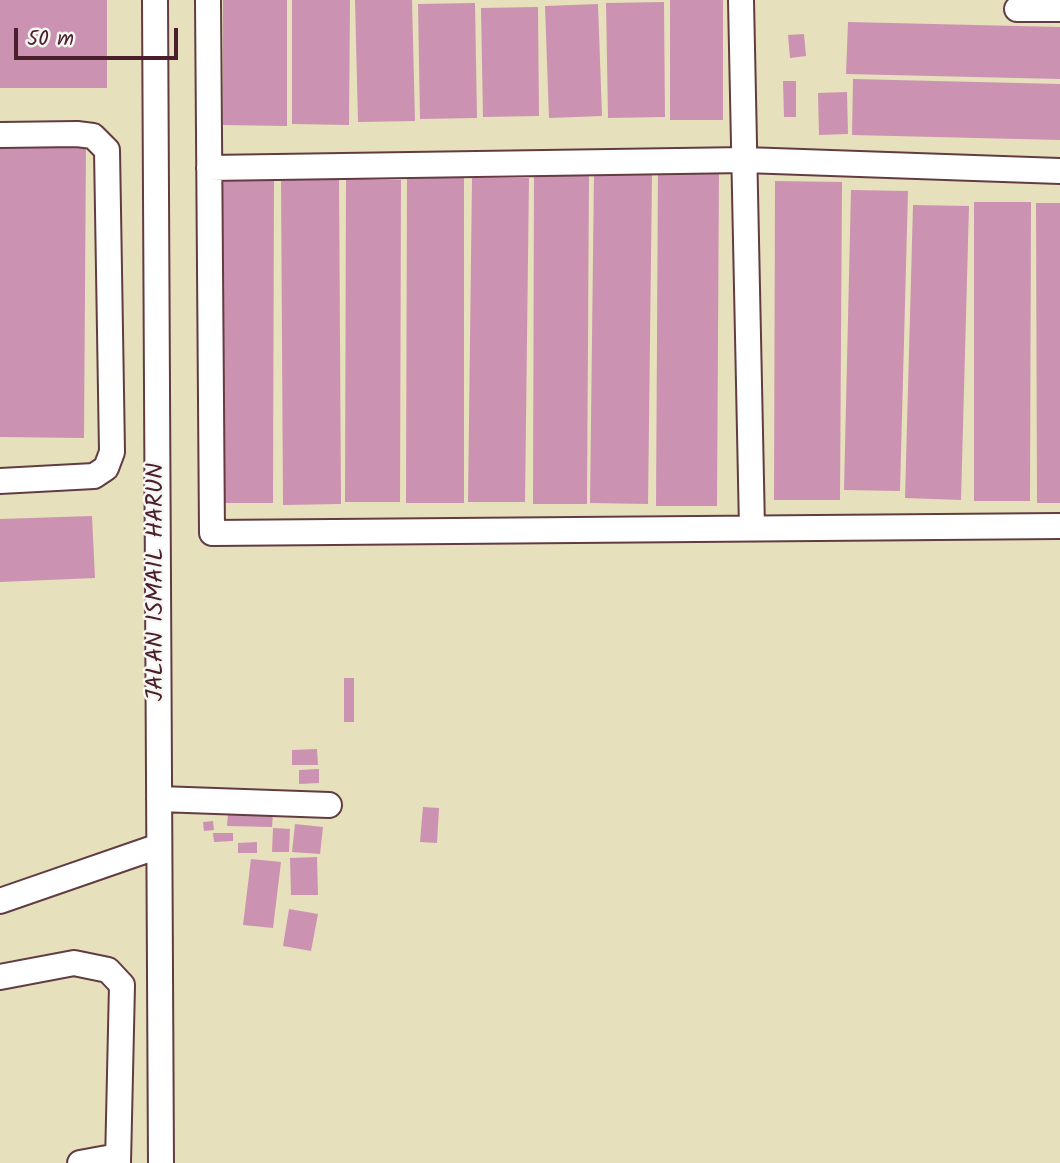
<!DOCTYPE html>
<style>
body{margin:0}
#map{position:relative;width:1060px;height:1163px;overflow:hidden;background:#e7e0bc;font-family:Kalam,sans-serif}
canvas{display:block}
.scale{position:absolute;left:14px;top:28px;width:164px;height:32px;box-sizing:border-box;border:4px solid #4a1f2b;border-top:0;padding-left:9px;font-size:21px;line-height:24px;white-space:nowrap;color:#4a1f2b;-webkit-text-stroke:5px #f6f6f2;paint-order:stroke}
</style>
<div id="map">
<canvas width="1060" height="1163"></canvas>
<div class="scale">50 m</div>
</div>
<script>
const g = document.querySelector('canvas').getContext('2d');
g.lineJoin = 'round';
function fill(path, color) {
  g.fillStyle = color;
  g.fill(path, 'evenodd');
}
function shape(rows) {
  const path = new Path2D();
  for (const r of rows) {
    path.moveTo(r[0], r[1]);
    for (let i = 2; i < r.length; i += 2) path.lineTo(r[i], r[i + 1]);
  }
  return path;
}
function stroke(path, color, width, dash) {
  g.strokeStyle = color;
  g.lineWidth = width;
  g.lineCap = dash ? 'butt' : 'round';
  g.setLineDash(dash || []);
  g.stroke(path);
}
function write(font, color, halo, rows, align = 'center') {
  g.font = font + ' Kalam,sans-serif';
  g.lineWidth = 5;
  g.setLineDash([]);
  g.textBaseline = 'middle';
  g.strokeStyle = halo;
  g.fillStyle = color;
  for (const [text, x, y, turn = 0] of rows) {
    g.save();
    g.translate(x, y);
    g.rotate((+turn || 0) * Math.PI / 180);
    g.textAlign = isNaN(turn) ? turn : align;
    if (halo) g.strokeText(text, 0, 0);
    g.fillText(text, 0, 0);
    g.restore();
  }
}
fill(shape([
 [0,0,107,0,107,88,0,88],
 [223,0,287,0,287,126,223,125],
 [292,0,350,0,349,125,292,124],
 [355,0,412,0,415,121,358,122],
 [670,0,723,0,723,120,670,120],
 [664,2,665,117,608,118,606,3],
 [475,3,477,118,420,119,418,4],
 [598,4,602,116,549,118,545,6],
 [538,7,539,116,483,117,481,8],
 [848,22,1060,27,1060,79,846,74],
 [804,34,806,56,790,58,788,35],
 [853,79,1060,84,1060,140,852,135],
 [783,81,796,81,796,117,784,117],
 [847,92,848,134,819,135,818,93],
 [0,141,86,141,84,438,0,437],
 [658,167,719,167,717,506,656,506],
 [339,174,341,504,283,505,281,175],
 [534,174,589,175,587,504,533,504],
 [594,174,652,175,648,504,590,503],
 [217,178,274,178,273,503,216,503],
 [407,178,464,178,464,503,406,503],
 [472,178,529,178,525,502,468,502],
 [346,179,401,180,400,502,345,502],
 [775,181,842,182,840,500,774,500],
 [851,190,908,191,900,491,844,490],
 [974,202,1031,202,1030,501,974,501],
 [1036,203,1060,203,1060,503,1037,503],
 [913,205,969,206,961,500,905,498],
 [92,516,95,578,0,582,0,519],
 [344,678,354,678,354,722,344,722],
 [317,749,318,765,292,765,292,750],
 [319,769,319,783,299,784,299,770],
 [423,807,439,808,437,843,420,842],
 [228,813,273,813,272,827,227,826],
 [213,821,214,830,204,831,203,822],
 [295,824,323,827,320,854,292,852],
 [273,828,290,829,289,852,272,852],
 [213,833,233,833,233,841,214,842],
 [257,842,257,853,238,853,238,843],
 [317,857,318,895,291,895,290,858],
 [251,859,281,862,273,928,243,925],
 [289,909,318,914,311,951,283,946]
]), '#cc92b1');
const minor = shape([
 [155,0,161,1163],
 [208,0,212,533,1060,526],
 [741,0,752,528],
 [1017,9,1060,9],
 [0,135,77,134,93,136,107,150,112,452,106,468,94,476,0,481],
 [209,168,745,160,1060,171],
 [159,799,329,805],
 [0,901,159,846],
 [0,977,74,963,108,970,122,985,118,1163],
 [80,1163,118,1156]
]);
stroke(minor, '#623c41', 28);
stroke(minor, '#fff', 24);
write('24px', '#4a1f2b', '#f6f6f2', [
 ["JALAN ISMAIL HARUN",158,582,-90]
]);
</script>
